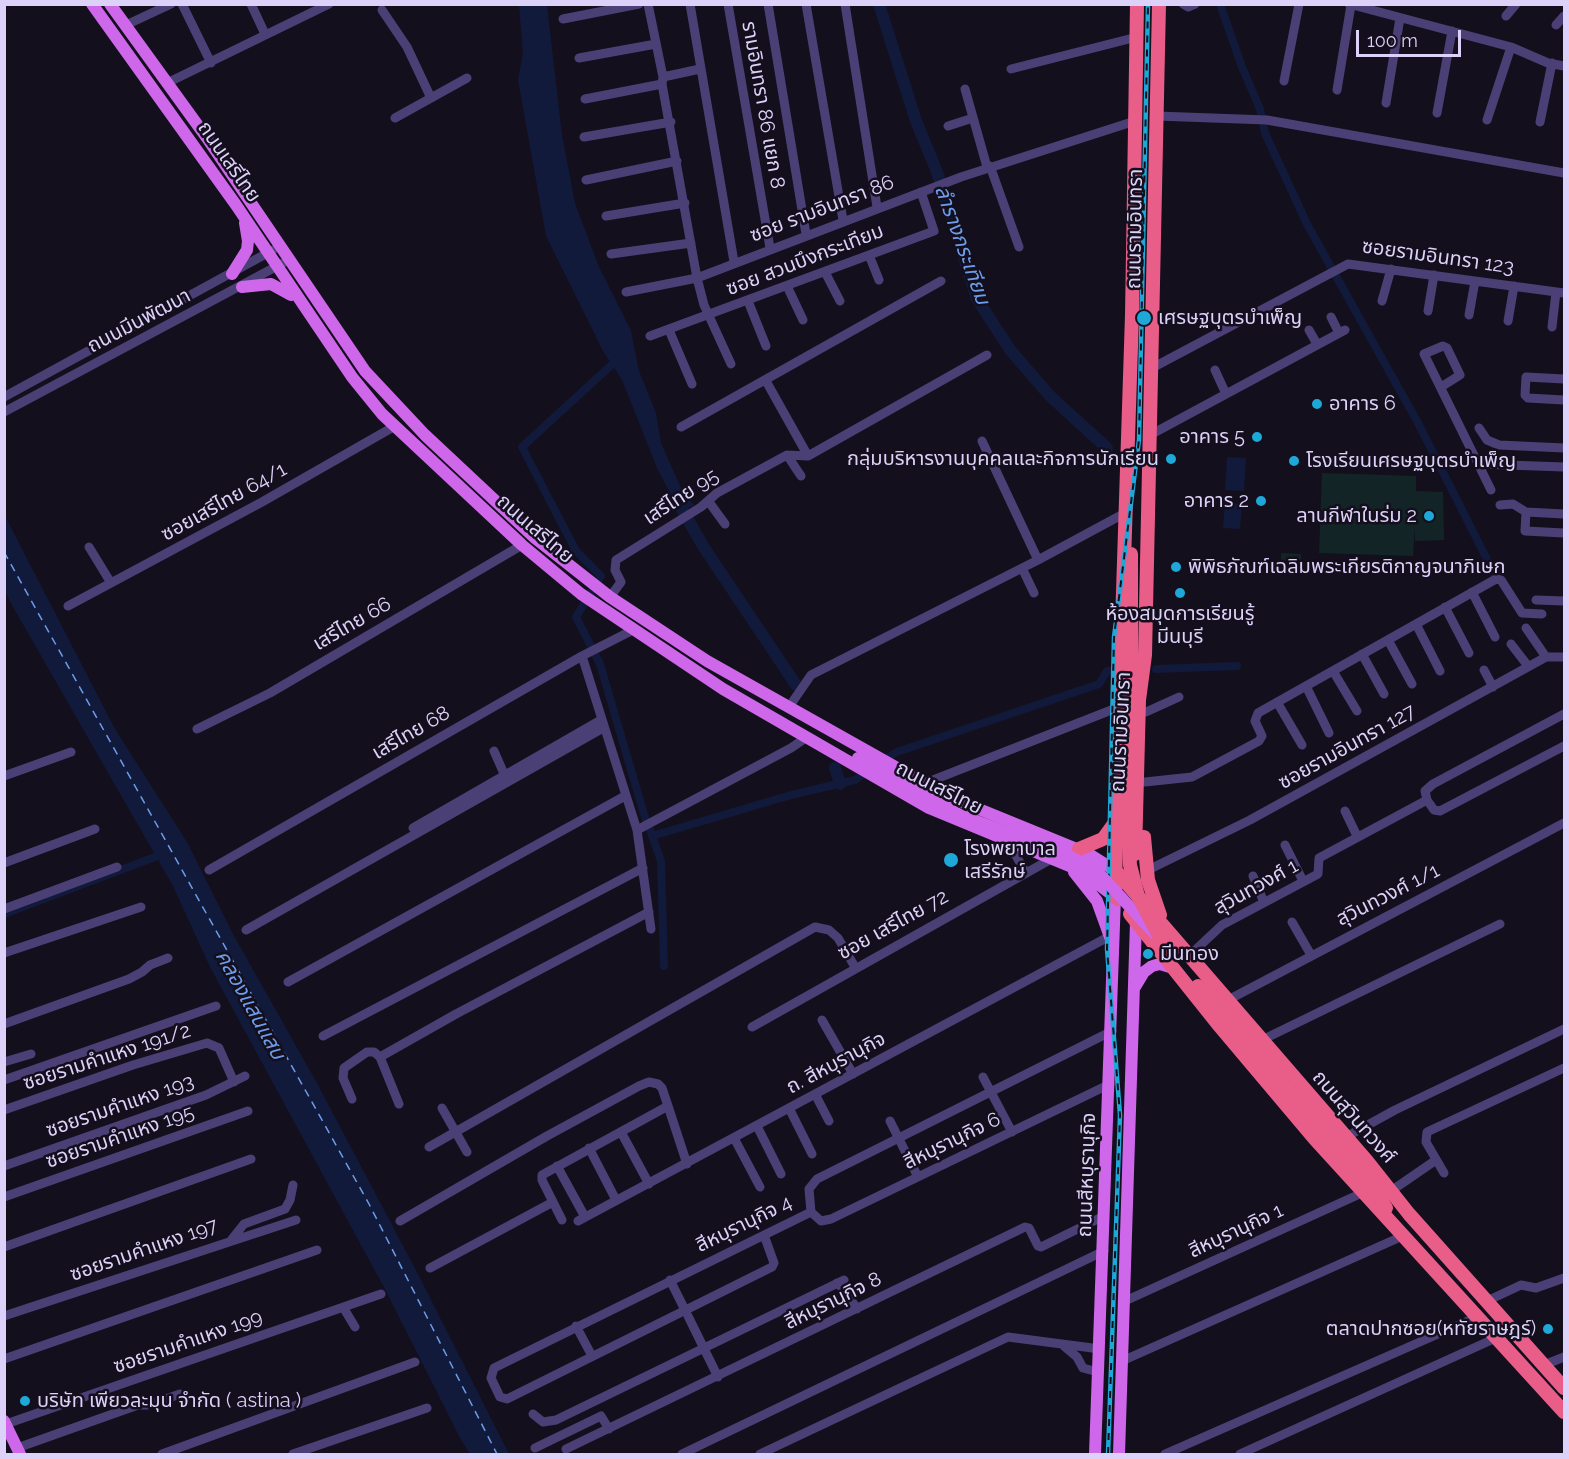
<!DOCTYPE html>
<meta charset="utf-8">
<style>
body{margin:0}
#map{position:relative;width:1569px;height:1459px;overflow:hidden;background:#140f1d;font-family:Raleway,sans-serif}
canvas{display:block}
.frame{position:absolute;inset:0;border:6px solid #dcd1f9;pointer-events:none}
.scale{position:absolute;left:1356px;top:30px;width:105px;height:27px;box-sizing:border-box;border:3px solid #dcd1f9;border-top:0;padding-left:8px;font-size:18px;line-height:21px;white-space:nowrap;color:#dcd1f9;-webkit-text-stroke:4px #140f1d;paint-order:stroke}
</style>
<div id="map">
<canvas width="1569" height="1459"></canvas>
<div class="frame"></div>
<div class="scale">100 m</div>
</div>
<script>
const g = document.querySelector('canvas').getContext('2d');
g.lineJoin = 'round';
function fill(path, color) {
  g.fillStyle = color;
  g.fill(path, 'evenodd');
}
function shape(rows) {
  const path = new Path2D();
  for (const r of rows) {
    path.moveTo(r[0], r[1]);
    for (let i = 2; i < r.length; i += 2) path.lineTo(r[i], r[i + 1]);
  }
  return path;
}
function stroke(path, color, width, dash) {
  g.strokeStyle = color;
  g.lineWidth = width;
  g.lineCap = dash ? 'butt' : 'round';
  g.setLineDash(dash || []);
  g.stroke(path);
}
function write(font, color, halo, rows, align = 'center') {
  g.font = font + ' Raleway,"Noto Sans Thai",sans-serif';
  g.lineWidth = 5;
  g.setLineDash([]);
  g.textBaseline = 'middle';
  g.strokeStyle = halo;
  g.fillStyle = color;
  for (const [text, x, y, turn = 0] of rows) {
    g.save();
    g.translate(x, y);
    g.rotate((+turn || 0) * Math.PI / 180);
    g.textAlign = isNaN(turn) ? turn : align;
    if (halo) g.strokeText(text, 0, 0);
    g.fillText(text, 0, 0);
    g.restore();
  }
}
fill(shape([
 [1322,473,1416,476,1416,491,1443,492,1444,540,1415,541,1415,526,1413,556,1319,553],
 [1281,553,1301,554,1301,564,1281,563]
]), '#132426');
fill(shape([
 [519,5,547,5,562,135,575,203,599,267,631,331,639,371,656,413,661,443,681,488,694,505,680,512,657,468,622,380,603,351,546,236,518,80,523,52],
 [1227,457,1246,458,1244,491,1225,490],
 [1225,503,1242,504,1240,529,1223,528],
 [4,514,115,729,187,842,233,934,318,1085,419,1276,509,1454,470,1454,461,1440,386,1291,210,967,173,886,13,607,5,591]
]), '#111a3a');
stroke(shape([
 [1220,4,1242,67,1260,109,1265,133,1307,224,1418,423,1494,573],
 [619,358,522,447,576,551,601,576,576,617,600,664,646,821],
 [1156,669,1237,666],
 [883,761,897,752,1099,684,1107,671,1112,671],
 [650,830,661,861,664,966],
 [652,836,791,795,855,780,868,771],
 [4,914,163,854]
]), '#111a3a', 8);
stroke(shape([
 [879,4,916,121,937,172,977,299,1011,351,1050,396,1107,448],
 [675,497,703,546,796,685],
 [835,768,840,784]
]), '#111a3a', 12);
stroke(shape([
 [4,552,369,1204,497,1454]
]), '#6d9ceb', 1.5, [8, 6]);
stroke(shape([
 [182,4,211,63],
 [251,4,265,34],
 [648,4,663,77,662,84,697,278,704,305,731,364],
 [690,4,734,262],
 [728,4,770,248],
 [768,4,806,234],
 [806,4,843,220],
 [845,4,877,207],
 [1183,4,1188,7,1195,4],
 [1349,4,1511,47,1548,63,1564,66],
 [382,10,407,47,431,98],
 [1506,16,1516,4],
 [563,19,639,4],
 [126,25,171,4],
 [1556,25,1564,16],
 [579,58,656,44],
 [1011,69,1137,37],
 [663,77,700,69],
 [1284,81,1299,4],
 [167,83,329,4],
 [965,89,987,167],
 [1337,90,1351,5],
 [585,99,662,84],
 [1386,103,1400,18],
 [1437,113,1452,31],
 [1157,116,1267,120,1564,173],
 [395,118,467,78],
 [1487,120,1511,47],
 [1540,122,1552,63],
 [948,126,973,118],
 [584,137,671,122],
 [990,166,1019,247],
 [586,180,677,161],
 [606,216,685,203],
 [611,254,691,243],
 [869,255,879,280],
 [825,272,840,301],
 [787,286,803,320],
 [626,292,697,278,961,177,1135,121],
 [748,301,766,346],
 [1382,301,1391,269],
 [1428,311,1434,275],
 [1469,315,1475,281],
 [1331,317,1339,333],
 [1508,321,1514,286],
 [1552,327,1556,292],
 [669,330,692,384],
 [1309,330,1317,344],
 [650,336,934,231,921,192],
 [1152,368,1348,264,1564,293],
 [1215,370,1226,394],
 [1564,379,1526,377,1525,395,1528,398,1564,400],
 [766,381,808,456,987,355],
 [1441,387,1460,375,1447,348,1443,346,1424,354,1491,490],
 [4,397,273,250],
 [4,412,283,263],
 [681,427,941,281],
 [1479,428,1487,440,1499,445,1564,448],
 [1150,435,1345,330],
 [982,441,1038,560],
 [787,455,801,476],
 [1479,464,1564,467],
 [709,502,725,524],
 [1500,505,1513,504,1526,512,1564,514],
 [1526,512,1525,531,1564,533],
 [89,547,111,583],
 [1022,568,1034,593],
 [1472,592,1495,637],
 [610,597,621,582,615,570,616,560,701,507,717,493,787,455,808,456],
 [1536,600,1564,601],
 [68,606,262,502,395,426],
 [1445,607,1469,653],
 [1416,624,1440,671],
 [1526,628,1546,657],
 [1388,640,1412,684],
 [1511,644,1528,666],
 [1362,654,1384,694],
 [582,656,637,830,651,929],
 [1484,670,1493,687],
 [1333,671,1357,711],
 [1306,686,1329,733],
 [1277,702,1302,745],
 [789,707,811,675,1038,560,1127,512],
 [1146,712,1179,697],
 [1564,714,1433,784,1425,791,1427,800,1434,810,1440,811,1564,746],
 [197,729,270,693,522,545],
 [494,751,505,776],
 [4,776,71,752],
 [1145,782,1192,777,1259,741,1262,736,1255,721,1258,713,1496,579,1501,580,1522,613,1542,614],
 [923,784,1119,707],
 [1345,811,1357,836],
 [413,828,601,720],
 [637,830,791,748,807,737],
 [1285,845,1303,881],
 [1015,854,1026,873],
 [4,863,95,829],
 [209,870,582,656,633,630],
 [1146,871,1250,820,1546,657,1564,657],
 [1253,876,1263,900],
 [4,909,117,867],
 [1292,922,1311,955],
 [246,930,603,728],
 [4,953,141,907],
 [1190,955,1222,925,1318,874,1319,858,1427,800],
 [288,982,625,796],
 [1228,1000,1564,823],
 [822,1020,853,1074],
 [4,1024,129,979,142,972,150,965,168,958],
 [752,1027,1053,858],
 [323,1036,643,868],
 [1262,1040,1500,924],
 [4,1062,31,1054],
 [983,1077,1012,1132],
 [4,1080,216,1006],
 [815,1094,829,1121],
 [352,1099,343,1078,344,1068,367,1052,374,1052,380,1057],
 [399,1104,380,1057,456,1014,649,912],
 [442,1108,467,1152],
 [789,1108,812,1154],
 [4,1110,133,1065,207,1043,219,1048,234,1082],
 [890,1121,918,1177],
 [757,1126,781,1174],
 [621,1132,649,1184],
 [1346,1137,1395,1110,1564,1029],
 [734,1138,760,1187],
 [429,1147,815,927,829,930,838,938,855,967],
 [589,1148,616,1200],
 [4,1166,206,1095,245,1076],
 [557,1166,585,1217],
 [1444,1173,1426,1142,1427,1132,1564,1068],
 [1391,1191,1436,1160],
 [4,1197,248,1111],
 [811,1212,821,1221,831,1219,1110,1084],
 [562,1220,542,1180,542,1175,668,1106,687,1164],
 [400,1221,547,1136,639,1086,649,1082,658,1084,662,1088,668,1106],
 [578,1221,1110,936],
 [764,1235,774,1263,772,1267,507,1399,500,1397,491,1378,494,1368,811,1212,809,1189,817,1179,1112,1031],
 [232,1239,244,1224,285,1209,290,1200,293,1185],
 [4,1247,251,1159],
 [430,1268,553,1202],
 [670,1280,685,1310],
 [837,1283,844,1289,857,1309],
 [1125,1301,1362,1193],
 [1487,1301,1521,1285,1536,1288,1564,1278],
 [343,1307,355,1327],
 [4,1316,296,1220],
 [688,1316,718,1377],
 [576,1326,592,1356],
 [1064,1346,1077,1357,1083,1368,1098,1372],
 [4,1359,317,1250],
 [1122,1361,1405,1235],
 [1544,1365,1564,1357],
 [533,1414,543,1422,556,1420,844,1280],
 [6,1424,381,1294],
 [17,1448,138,1405,148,1405,180,1394],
 [535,1448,601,1416,609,1429],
 [566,1449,1025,1227,1029,1228,1038,1246,1041,1247,1104,1216],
 [162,1454,415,1362],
 [293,1454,427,1408],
 [682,1454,1104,1251],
 [760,1454,1008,1337,1100,1349],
 [1165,1454,1479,1316],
 [1240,1454,1498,1337]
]), '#4b4076', 9);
stroke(shape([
 [92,4,236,205,352,377,382,414,522,545,581,594,723,689,929,808,1079,870,1115,897,1095,1454],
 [110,4,207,138,365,371,425,435,535,538,610,597,707,661,947,796,1089,854,1116,871],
 [232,274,247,250,248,241,245,223],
 [242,287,271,284,291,295],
 [1074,872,1097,901,1110,937],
 [1135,987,1144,972,1152,966,1160,964,1173,968],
 [4,1421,20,1454],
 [1119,1454,1136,922]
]), '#ce67ea', 12);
stroke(shape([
 [1131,554,1131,663],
 [1144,837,1148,880,1160,915],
 [1079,849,1103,839,1116,821],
 [1135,854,1139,700,1145,655,1159,4],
 [1116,871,1367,1161,1409,1214,1564,1388],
 [1118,899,1115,897,1117,777,1132,315,1137,4],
 [1130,914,1217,1023,1314,1138,1564,1412],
 [1314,1120,1366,1179,1386,1208]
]), '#e95d89', 14);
const rail = shape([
 [1108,1454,1120,1115,1107,949,1114,637,1139,440,1148,4]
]);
stroke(rail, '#1ea8d8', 4.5);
stroke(rail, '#140f1d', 2, [7]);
stroke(shape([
 [858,758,958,814,1067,855,1095,869,1154,933]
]), '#ce67ea', 12);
stroke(shape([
 [1131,663,1128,825,1130,865,1138,896,1163,943],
 [1198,986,1314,1120]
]), '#e95d89', 14);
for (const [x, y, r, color] of [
 [1144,318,8,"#1ea8d8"],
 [1317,404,6,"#1ea8d8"],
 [1257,437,6,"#1ea8d8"],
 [1171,459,6,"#1ea8d8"],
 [1294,461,6,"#1ea8d8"],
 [1261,501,6,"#1ea8d8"],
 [1429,516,6,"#1ea8d8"],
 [1176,567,6,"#1ea8d8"],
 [1180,593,6,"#1ea8d8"],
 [951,860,8,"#1ea8d8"],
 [1148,954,6,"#1ea8d8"],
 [1548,1329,6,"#1ea8d8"],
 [25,1401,6,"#1ea8d8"]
]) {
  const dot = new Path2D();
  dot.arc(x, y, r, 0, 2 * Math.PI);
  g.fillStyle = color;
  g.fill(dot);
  stroke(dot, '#140f1d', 2);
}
write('20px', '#dcd1f9', '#140f1d', [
 ["รามอินทรา 86 แยก 8",763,105,80],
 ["ถนนเสรีไทย",229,162,55],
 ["ซอย รามอินทรา 86",822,209,-21],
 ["ถนนรามอินทรา",1135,229,-89],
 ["ซอยรามอินทรา 123",1438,257,8],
 ["ซอย สวนบึงกระเทียม",805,260,-21],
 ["ถนนมีนพัฒนา",139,321,-28],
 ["เสรีไทย 95",681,497,-33],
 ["ซอยเสรีไทย 64/1",224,502,-29],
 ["ถนนเสรีไทย",535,529,41],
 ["เสรีไทย 66",352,624,-30],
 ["ถนนรามอินทรา",1121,732,-87],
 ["เสรีไทย 68",411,733,-30],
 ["ซอยรามอินทรา 127",1347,747,-29],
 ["ถนนเสรีไทย",939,788,27],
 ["สุวินทวงศ์ 1",1256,887,-29],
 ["สุวินทวงศ์ 1/1",1388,895,-27],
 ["ซอย เสรีไทย 72",893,925,-29],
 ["ซอยรามคำแหง 191/2",107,1057,-18],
 ["ถ. สีหบุรานุกิจ",836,1063,-28],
 ["ซอยรามคำแหง 193",120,1106,-19],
 ["ถนนสุวินทวงศ์",1354,1117,49],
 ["ซอยรามคำแหง 195",120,1137,-19],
 ["สีหบุรานุกิจ 6",952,1141,-26],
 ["ถนนสีหบุรานุกิจ",1087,1175,-88],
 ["สีหบุรานุกิจ 4",744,1224,-26],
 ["สีหบุรานุกิจ 1",1236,1231,-25],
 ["ซอยรามคำแหง 197",144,1250,-19],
 ["สีหบุรานุกิจ 8",833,1301,-26],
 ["ซอยรามคำแหง 199",188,1342,-19]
]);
write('20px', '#dcd1f9', '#140f1d', [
 ["เศรษฐบุตรบำเพ็ญ",1158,318],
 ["อาคาร 6",1329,404],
 ["อาคาร 5",1245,437,"right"],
 ["กลุ่มบริหารงานบุคคลและกิจการนักเรียน",1159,459,"right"],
 ["โรงเรียนเศรษฐบุตรบำเพ็ญ",1306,461],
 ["อาคาร 2",1249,501,"right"],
 ["ลานกีฬาในร่ม 2",1417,516,"right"],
 ["พิพิธภัณฑ์เฉลิมพระเกียรติกาญจนาภิเษก",1188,567],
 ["ห้องสมุดการเรียนรู้",1180,614,"center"],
 ["มีนบุรี",1180,637,"center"],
 ["โรงพยาบาล",964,849],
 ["เสรีรักษ์",964,872],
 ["มีนทอง",1160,954],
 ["ตลาดปากซอย(หทัยราษฎร์)",1536,1329,"right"],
 ["บริษัท เพียวละมุน จำกัด ( astina )",37,1401]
], 'left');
write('italic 21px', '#6d9ceb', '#140f1d', [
 ["ลำรางกระเทียม",962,245,70],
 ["คลองแสนแสบ",250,1005,61]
]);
</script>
